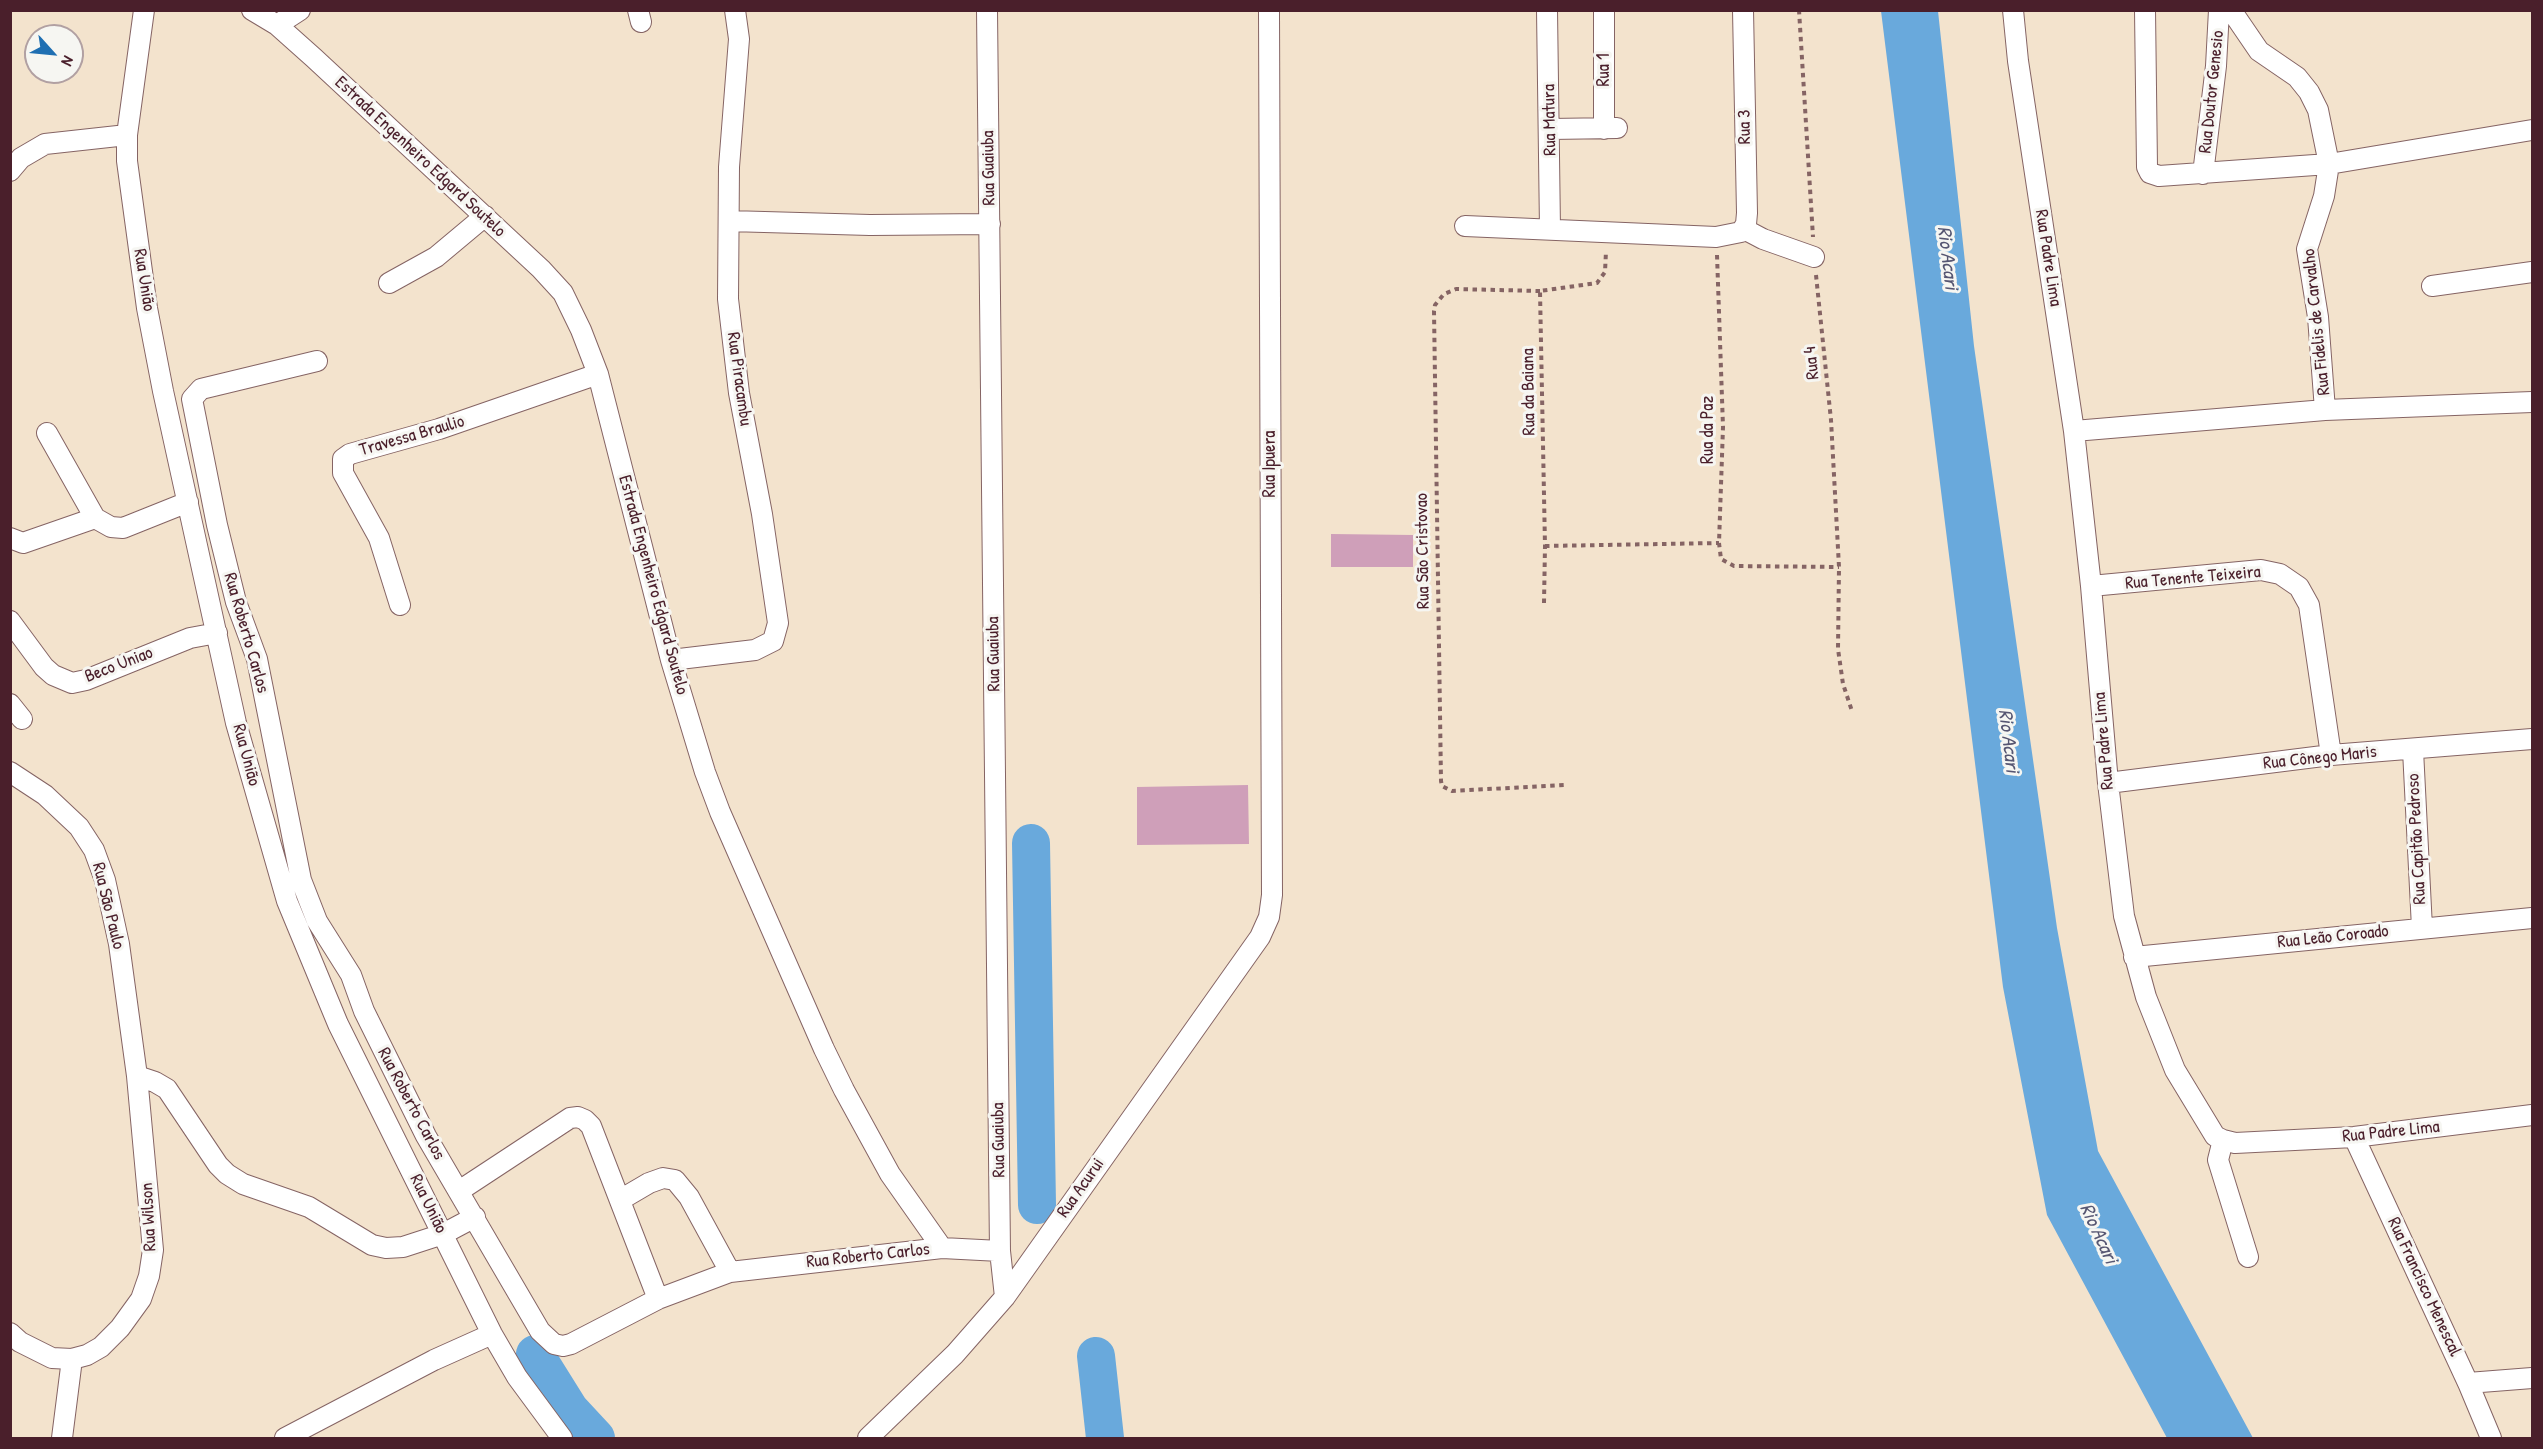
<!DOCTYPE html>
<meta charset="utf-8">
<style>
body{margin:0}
#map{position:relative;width:2543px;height:1449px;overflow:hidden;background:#f3e3cd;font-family:"Patrick Hand",sans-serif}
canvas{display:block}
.frame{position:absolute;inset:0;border:12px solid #4a1f2b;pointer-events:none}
.north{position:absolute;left:24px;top:24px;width:60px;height:60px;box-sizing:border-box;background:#f6f6f2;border:2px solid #b1a0a2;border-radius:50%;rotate:117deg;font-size:16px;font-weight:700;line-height:24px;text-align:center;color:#4a1f2b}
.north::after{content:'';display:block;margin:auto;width:21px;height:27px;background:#1f6fb2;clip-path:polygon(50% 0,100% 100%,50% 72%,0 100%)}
</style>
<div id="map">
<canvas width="2543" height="1449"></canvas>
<div class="frame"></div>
<div class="north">N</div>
</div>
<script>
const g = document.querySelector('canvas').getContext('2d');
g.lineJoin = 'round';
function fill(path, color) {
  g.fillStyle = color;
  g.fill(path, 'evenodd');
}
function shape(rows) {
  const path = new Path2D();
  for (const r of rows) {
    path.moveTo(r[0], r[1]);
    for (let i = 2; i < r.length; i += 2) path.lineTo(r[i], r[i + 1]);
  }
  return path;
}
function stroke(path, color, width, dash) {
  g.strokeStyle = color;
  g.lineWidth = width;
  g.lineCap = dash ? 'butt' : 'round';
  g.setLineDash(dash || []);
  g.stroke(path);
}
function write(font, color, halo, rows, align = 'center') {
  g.font = font + ' "Patrick Hand",sans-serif';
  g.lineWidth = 6;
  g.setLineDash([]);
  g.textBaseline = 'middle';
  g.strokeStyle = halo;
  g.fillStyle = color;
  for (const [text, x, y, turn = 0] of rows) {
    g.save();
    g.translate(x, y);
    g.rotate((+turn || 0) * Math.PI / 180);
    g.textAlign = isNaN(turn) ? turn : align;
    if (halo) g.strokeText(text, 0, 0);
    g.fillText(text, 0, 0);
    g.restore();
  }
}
fill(shape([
 [1881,11,1938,11,1974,346,2057,928,2098,1151,2253,1438,2167,1438,2047,1215,2003,987]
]), '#69a9dc');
stroke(shape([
 [1031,843,1037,1205],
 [535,1354,570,1410,596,1438],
 [1096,1356,1105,1438]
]), '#69a9dc', 38);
fill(shape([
 [1331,534,1413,535,1413,567,1331,567],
 [1248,785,1249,844,1137,845,1137,787]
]), '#cf9fb9');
const minor = shape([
 [144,10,127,135,127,161,147,308,163,391,236,723,287,901,338,1024,492,1334,517,1377,562,1438],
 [252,10,277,25,314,58,541,269,563,293,581,330,598,374,671,660,705,772,720,812,824,1049,844,1090,890,1174,942,1248],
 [638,10,641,22],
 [987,10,1000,1251,1005,1297],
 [1547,10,1550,229],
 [1604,10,1604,129],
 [2013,10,2018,61,2074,431,2091,586,2108,783,2124,916,2146,997,2175,1070,2215,1136,2223,1140,2235,1143,2354,1137,2532,1115],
 [2145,10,2147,167,2150,173,2159,176,2329,164,2532,130],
 [2231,10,2259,51,2297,77,2309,92,2318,110,2329,164,2324,196,2307,249,2318,317,2325,410],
 [277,25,300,10],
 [1550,129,1617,128],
 [10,171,21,158,45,144,127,135],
 [2203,174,2216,66,2219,10],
 [729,221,870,225,990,224],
 [1465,226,1716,237,1741,232,1746,224,1747,213,1743,10],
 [1744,229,1763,239,1814,257],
 [389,283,436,257,485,216],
 [2432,286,2532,272],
 [317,361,201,389,192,399,217,525,236,602,257,659,301,880,317,921,351,975,364,1011,426,1136,540,1331,554,1344,563,1346,571,1344,658,1299,730,1272,942,1248,1000,1251],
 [2074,431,2325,410,2532,402],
 [47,433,95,518,111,527,123,528,188,502],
 [10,538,23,543,95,518],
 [2091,586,2261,570,2280,574,2299,587,2309,605,2331,755],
 [400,605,379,538,343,473,343,459,350,454,439,429,598,374],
 [10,621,44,667,53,675,72,683,86,680,190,638,217,633],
 [671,660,755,650,773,641,778,623,762,514,739,393,728,299,729,167,739,39,735,10],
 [10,704,22,719],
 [2413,750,2422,928],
 [10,772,45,795,79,827,94,850,105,880,119,944,137,1076,153,1250,149,1276,141,1299,120,1328,101,1347,87,1355,72,1359,52,1358,20,1342,10,1333],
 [2108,783,2331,755,2532,739],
 [2134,957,2532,918],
 [137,1076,155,1082,167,1089,218,1165,227,1174,243,1184,309,1207,372,1245,386,1248,403,1247,443,1234,475,1217],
 [2354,1137,2468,1383,2491,1438],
 [2223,1140,2218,1160,2248,1257],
 [459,1191,570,1118,578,1117,585,1120,591,1126,658,1299],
 [620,1200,649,1183,663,1178,675,1180,689,1197,730,1272],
 [2468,1383,2532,1378],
 [62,1438,72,1359],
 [285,1438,434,1360,492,1334],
 [868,1438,955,1354,1005,1297,1260,937,1269,917,1272,895,1269,10]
]);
stroke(minor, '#856464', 22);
stroke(shape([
 [1799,10,1813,237],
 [1717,255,1723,427,1719,543,1721,559,1734,566,1839,567],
 [1816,275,1831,420,1839,567,1838,649,1843,684,1852,711],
 [1540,291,1456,289,1444,294,1435,305,1434,311,1441,781,1442,786,1452,791,1564,785],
 [1545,546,1719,543],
 [1544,603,1545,546,1540,291,1597,283,1605,272,1606,251]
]), '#856464', 4, [4.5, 4.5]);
stroke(minor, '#fff', 20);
write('18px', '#4a1f2b', '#f6f6f2', [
 ["Rua 1",1604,70,-90],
 ["Rua Doutor Genesio",2212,92,-84],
 ["Rua Matura",1550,120,-91],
 ["Rua 3",1745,127,-91],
 ["Estrada Engenheiro Edgard Soutelo",420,157,43],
 ["Rua Guaiuba",989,168,-91],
 ["Rua Padre Lima",2048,258,81],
 ["Rua União",144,280,81],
 ["Rua Fidelis de Carvalho",2317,322,-96],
 ["Rua 4",1812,363,-96],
 ["Rua Piracambu",739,379,82],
 ["Rua da Baiana",1529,392,-91],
 ["Rua da Paz",1708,430,-90],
 ["Travessa Braulio",412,436,-16],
 ["Rua Ipuera",1270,464,-90],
 ["Rua Sāo Cristovao",1423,551,-91],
 ["Rua Tenente Teixeira",2193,578,-5],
 ["Estrada Engenheiro Edgard Soutelo",653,585,75],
 ["Rua Roberto Carlos",246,633,74],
 ["Rua Guaiuba",994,654,-91],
 ["Beco Uniao",119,665,-21],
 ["Rua Padre Lima",2104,741,-95],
 ["Rua União",246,755,75],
 ["Rua Cônego Maris",2320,758,-6],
 ["Rua Capitão Pedroso",2417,839,-93],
 ["Rua Sāo Paulo",108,906,76],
 ["Rua Leão Coroado",2333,937,-6],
 ["Rua Roberto Carlos",411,1104,62],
 ["Rua Padre Lima",2391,1132,-6],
 ["Rua Guaiuba",999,1140,-91],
 ["Rua Acurui",1081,1188,-55],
 ["Rua União",428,1204,64],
 ["Rua Wilson",149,1217,-93],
 ["Rua Roberto Carlos",868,1256,-6],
 ["Rua Francisco Menescal",2424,1287,65]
]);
write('italic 20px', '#565672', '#f6f6f2', [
 ["Rio Acari",1947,258,83],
 ["Rio Acari",2008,741,83],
 ["Rio Acari",2098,1234,65]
]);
</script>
